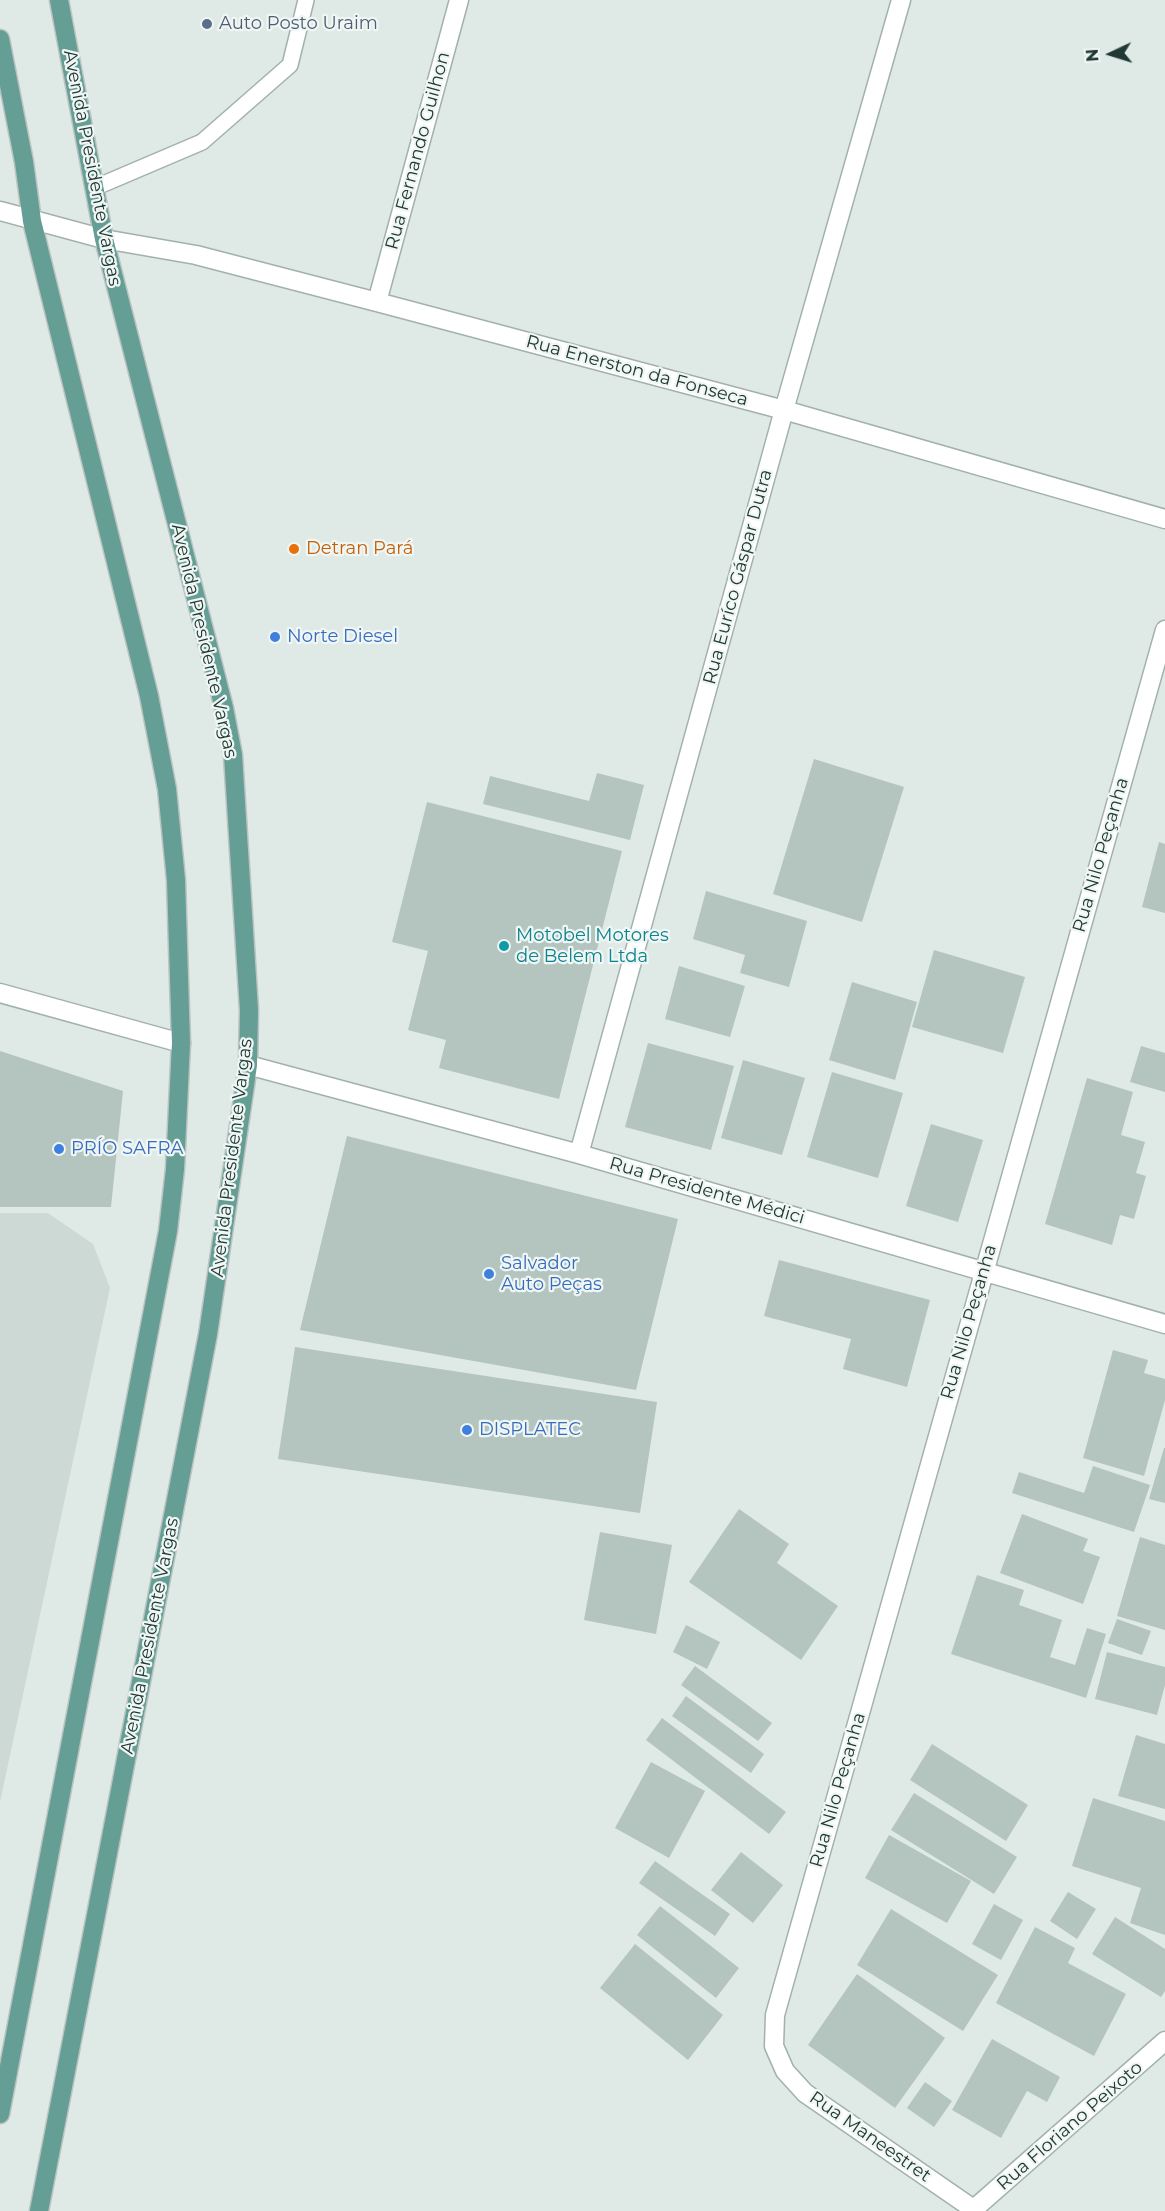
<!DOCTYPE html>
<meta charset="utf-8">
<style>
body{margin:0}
#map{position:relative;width:1165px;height:2211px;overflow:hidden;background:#dfeae6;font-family:Montserrat,sans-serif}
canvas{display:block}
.north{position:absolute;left:1081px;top:24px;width:60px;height:60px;-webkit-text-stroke:4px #eff6f3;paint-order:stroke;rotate:266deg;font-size:16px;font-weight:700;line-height:24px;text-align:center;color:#213935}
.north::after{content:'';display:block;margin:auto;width:21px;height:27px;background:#213935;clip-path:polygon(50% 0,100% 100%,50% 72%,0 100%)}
</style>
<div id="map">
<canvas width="1165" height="2211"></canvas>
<div class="north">N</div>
</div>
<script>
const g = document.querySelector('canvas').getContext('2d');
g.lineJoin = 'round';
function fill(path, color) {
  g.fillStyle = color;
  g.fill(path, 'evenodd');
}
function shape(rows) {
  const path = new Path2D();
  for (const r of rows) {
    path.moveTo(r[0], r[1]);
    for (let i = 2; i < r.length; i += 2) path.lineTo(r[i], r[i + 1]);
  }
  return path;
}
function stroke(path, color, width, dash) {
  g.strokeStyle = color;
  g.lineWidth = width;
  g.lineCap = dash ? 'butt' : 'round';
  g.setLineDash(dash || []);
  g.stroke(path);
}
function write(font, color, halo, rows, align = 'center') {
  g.font = font + ' Montserrat,sans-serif';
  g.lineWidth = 4.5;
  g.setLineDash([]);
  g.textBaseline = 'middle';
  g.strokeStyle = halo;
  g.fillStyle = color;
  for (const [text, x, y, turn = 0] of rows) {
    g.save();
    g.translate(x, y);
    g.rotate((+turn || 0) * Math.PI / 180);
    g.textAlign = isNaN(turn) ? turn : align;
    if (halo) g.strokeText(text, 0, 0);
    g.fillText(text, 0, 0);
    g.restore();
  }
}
fill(shape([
 [0,1213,48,1213,93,1244,110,1288,0,1802]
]), '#cdd9d5');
fill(shape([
 [814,759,904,787,862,922,773,894],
 [597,773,644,785,630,840,483,804,490,776,589,801],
 [427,802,622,851,559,1099,439,1068,446,1040,408,1030,428,951,392,942],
 [1159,842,1165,844,1165,913,1142,907],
 [706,891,807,921,789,987,740,973,745,955,693,939],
 [934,950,1025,977,1003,1053,912,1027],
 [679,966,745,986,730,1037,665,1019],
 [852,982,917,1002,895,1080,829,1060],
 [648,1043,734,1066,711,1150,625,1127],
 [1141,1046,1165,1053,1165,1092,1130,1082],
 [0,1051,123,1091,111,1207,0,1207],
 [743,1060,805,1078,782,1155,721,1138],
 [832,1072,903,1093,878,1178,807,1157],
 [1087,1078,1133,1092,1121,1135,1145,1142,1136,1173,1146,1176,1134,1219,1120,1215,1112,1245,1045,1224],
 [931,1124,983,1140,958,1222,906,1206],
 [347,1136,678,1219,636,1390,300,1330],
 [779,1260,930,1300,907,1387,843,1369,851,1339,764,1316],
 [295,1347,657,1402,640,1513,278,1459],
 [1113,1350,1148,1360,1144,1373,1165,1379,1165,1400,1144,1476,1083,1458],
 [1164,1448,1165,1448,1165,1503,1149,1499],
 [1093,1466,1150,1485,1134,1532,1012,1493,1019,1472,1084,1493],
 [739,1509,789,1544,777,1563,838,1606,801,1660,689,1582],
 [1022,1514,1088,1539,1083,1551,1100,1557,1083,1604,1000,1573],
 [600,1532,672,1545,656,1634,584,1620],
 [1140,1537,1165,1545,1165,1630,1117,1616],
 [977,1575,1024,1590,1019,1605,1062,1620,1050,1657,1075,1665,1087,1628,1106,1634,1086,1698,951,1654],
 [1117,1619,1151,1631,1142,1655,1108,1643],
 [686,1625,720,1642,707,1669,673,1652],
 [1107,1652,1165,1667,1165,1685,1157,1715,1095,1699],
 [695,1666,772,1723,758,1741,681,1685],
 [686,1696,764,1754,751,1773,672,1716],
 [662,1718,786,1812,769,1834,646,1740],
 [1136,1735,1165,1744,1165,1809,1118,1796],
 [932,1744,1028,1805,1006,1841,910,1780],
 [651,1762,705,1791,669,1858,615,1828],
 [914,1793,1017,1857,994,1894,891,1830],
 [1093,1798,1165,1821,1165,1935,1130,1923,1141,1888,1072,1866],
 [889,1835,971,1881,947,1923,865,1878],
 [741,1852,783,1885,753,1923,711,1890],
 [655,1861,730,1914,715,1936,639,1883],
 [1068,1892,1096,1909,1077,1939,1050,1921],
 [994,1904,1023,1920,1001,1960,972,1944],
 [660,1906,739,1968,716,1998,637,1935],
 [891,1909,998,1975,963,2031,857,1965],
 [1115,1917,1165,1949,1165,1991,1161,1997,1092,1954],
 [1035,1927,1075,1948,1068,1963,1126,1994,1094,2056,996,2003],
 [635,1944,723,2015,688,2060,600,1988],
 [857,1974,945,2038,895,2108,808,2045],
 [992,2039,1060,2077,1047,2102,1027,2091,1001,2138,952,2110],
 [925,2082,952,2101,934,2127,907,2108]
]), '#b4c4bf');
const service = shape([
 [94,188,202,142,290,65,306,0]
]);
const minor = shape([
 [104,239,196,255,377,302,784,410,1165,519],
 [377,302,459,0],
 [248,1065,579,1154,1165,1324],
 [579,1154,784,410,901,0],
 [974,2209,1165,2041],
 [976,2211,805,2093,785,2071,774,2046,775,2015,1165,630]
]);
const tertiary = shape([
 [0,211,104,239],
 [0,993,181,1043]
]);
const primary = shape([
 [0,39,24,162,32,221,149,696,167,789,176,880,181,1043,175,1169,168,1231,0,2114],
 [39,2211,208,1334,248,1065,249,1010,233,755,224,708,104,239,59,0]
]);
stroke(service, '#a2b1ad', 18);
stroke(minor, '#a2b1ad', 21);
stroke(tertiary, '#a2b1ad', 21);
stroke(primary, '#bcc4c2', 21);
stroke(service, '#fff', 15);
stroke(minor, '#fff', 18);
stroke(tertiary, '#fff', 18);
stroke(primary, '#659e95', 18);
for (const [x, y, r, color] of [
 [207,24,6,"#5c6f8a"],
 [294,549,6,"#e8710a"],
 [275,637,6,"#3f7fe0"],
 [504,946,6,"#0f9aa8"],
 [59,1149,6,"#3f7fe0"],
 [489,1274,6,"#3f7fe0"],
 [467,1430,6,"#3f7fe0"]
]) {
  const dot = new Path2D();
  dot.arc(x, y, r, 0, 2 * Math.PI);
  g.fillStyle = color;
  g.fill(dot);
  stroke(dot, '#eff6f3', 2);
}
write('18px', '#4e5e75', '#eff6f3', [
 ["Auto Posto Uraim",219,24]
], 'left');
write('18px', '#213935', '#eff6f3', [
 ["Rua Fernando Guilhon",418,151,-75],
 ["Avenida Presidente Vargas",92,168,79],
 ["Rua Enerston da Fonseca",637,371,15],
 ["Rua Euríco Gáspar Dutra",738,577,-75],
 ["Avenida Presidente Vargas",204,641,77],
 ["Rua Nilo Peçanha",1101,855,-74],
 ["Avenida Presidente Vargas",232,1158,-83],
 ["Rua Presidente Médici",707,1191,16],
 ["Rua Nilo Peçanha",969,1322,-74],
 ["Avenida Presidente Vargas",150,1636,-79],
 ["Rua Nilo Peçanha",838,1790,-74],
 ["Rua Floriano Peixoto",1070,2126,-41],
 ["Rua Maneestret",870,2137,35]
]);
write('18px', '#c56008', '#eff6f3', [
 ["Detran Pará",306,549]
], 'left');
write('18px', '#366cbe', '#eff6f3', [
 ["Norte Diesel",287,637],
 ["PRÍO SAFRA",71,1149],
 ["Salvador",501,1264],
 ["Auto Peças",501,1285],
 ["DISPLATEC",479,1430]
], 'left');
write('18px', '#0d838f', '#eff6f3', [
 ["Motobel Motores",516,936],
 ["de Belem Ltda",516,957]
], 'left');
</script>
